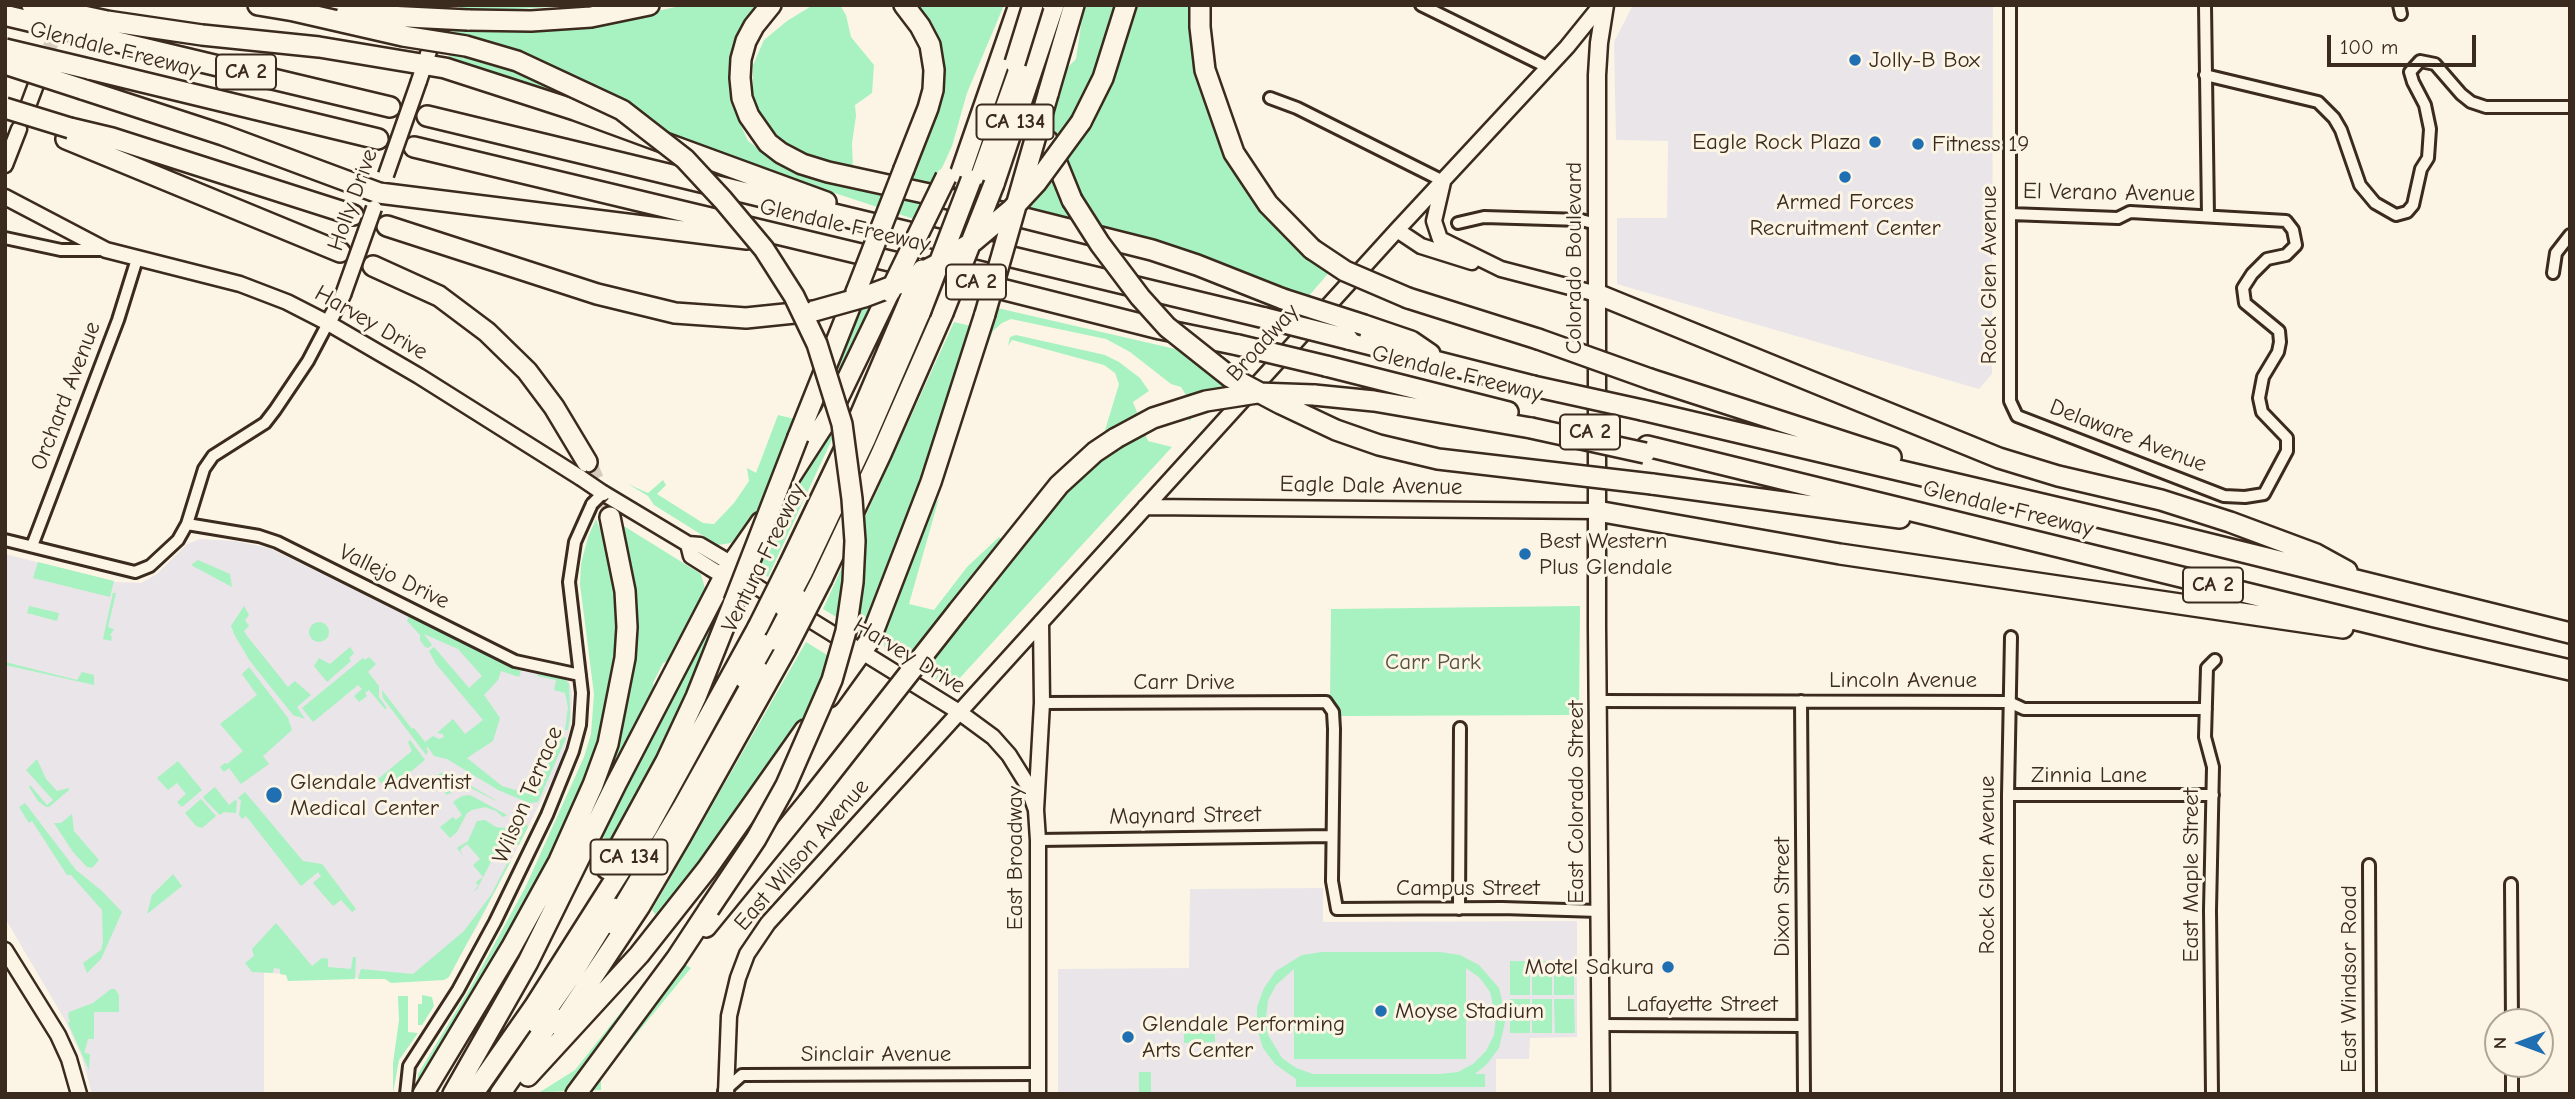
<!DOCTYPE html>
<style>
body{margin:0}
#map{position:relative;width:2575px;height:1099px;overflow:hidden;background:#fcf5e5;font-family:"Comic Neue",sans-serif}
canvas{display:block}
.frame{position:absolute;inset:0;border:7px solid #3b2a1e;pointer-events:none}
.north{position:absolute;left:2484px;top:1008px;width:70px;height:70px;box-sizing:border-box;background:#fcf5e5;border:2px solid #afa495;border-radius:50%;rotate:270deg;font-size:19px;font-weight:700;line-height:28px;text-align:center;color:#3b2a1e}
.north::after{content:'';display:block;margin:auto;width:24px;height:32px;background:#1f6fb2;clip-path:polygon(50% 0,100% 100%,50% 72%,0 100%)}
.scale{position:absolute;left:2327px;top:35px;width:149px;height:32px;box-sizing:border-box;border:4px solid #3b2a1e;border-top:0;padding-left:9px;font-size:21px;line-height:24px;white-space:nowrap;color:#3b2a1e;-webkit-text-stroke:5px #fcf5e5;paint-order:stroke}
</style>
<div id="map">
<canvas width="2575" height="1099"></canvas>
<div class="frame"></div>
<div class="north">N</div>
<div class="scale">100 m</div>
</div>
<script>
const g = document.querySelector('canvas').getContext('2d');
g.lineJoin = 'round';
function fill(path, color) {
  g.fillStyle = color;
  g.fill(path, 'evenodd');
}
function shape(rows) {
  const path = new Path2D();
  for (const r of rows) {
    if (r.length === 3) {
      path.moveTo(r[0] + r[2], r[1]);
      path.arc(r[0], r[1], r[2], 0, 2 * Math.PI);
      continue;
    }
    path.moveTo(r[0], r[1]);
    for (let i = 2; i < r.length; i += 2) path.lineTo(r[i], r[i + 1]);
  }
  return path;
}
function stroke(path, color, width, dash) {
  g.strokeStyle = color;
  g.lineWidth = width;
  g.lineCap = dash ? 'butt' : 'round';
  g.setLineDash(dash || []);
  g.stroke(path);
}
function write(font, color, halo, rows, align = 'center') {
  g.font = font + ' "Comic Neue",sans-serif';
  g.lineWidth = 6;
  g.setLineDash([]);
  g.textBaseline = 'middle';
  g.strokeStyle = halo;
  g.fillStyle = color;
  for (const [text, x, y, turn = 0] of rows) {
    g.save();
    g.translate(x, y);
    g.rotate((+turn || 0) * Math.PI / 180);
    g.textAlign = isNaN(turn) ? turn : align;
    if (halo) g.strokeText(text, 0, 0);
    g.fillText(text, 0, 0);
    g.restore();
  }
}
fill(shape([
 [1633,5,1993,5,1992,374,1979,389,1617,284,1617,218,1667,218,1668,141,1616,140,1614,42],
 [200,539,235,541,269,548,519,671,564,676,569,681,572,693,571,725,560,764,478,925,447,977,313,978,264,972,264,1094,92,1094,82,1057,66,1022,5,918,5,554,116,582,141,583,157,574,187,544],
 [1323,888,1323,922,1577,921,1577,1037,1530,1038,1529,1059,1496,1059,1496,1094,1058,1094,1058,969,1189,968,1190,889]
]), '#e9e5e9');
fill(shape([
 [460,5,591,5,461,12],
 [685,5,759,5,752,12,730,55,730,101,748,141,783,167,809,176,925,204,917,220,688,145,454,63,448,54,454,27,605,22],
 [813,5,840,5,846,15,851,37,874,65,872,93,855,105,856,116,852,143,853,171,803,158,779,139,762,120,753,95,753,65,764,40,787,21],
 [910,5,1004,5,967,93,952,146,931,192,904,186,940,81],
 [1084,5,1116,5,1092,78,1072,117,1085,126,1132,5,1194,5,1199,86,1221,146,1250,198,1287,237,1332,269,1307,298,1105,234,1073,178,1049,120,1063,72,1076,59],
 [1042,139,1083,228,1021,212],
 [863,293,880,298,822,415,819,413,814,428,811,427],
 [993,307,1171,348,1244,367,1200,414,1194,414,1190,421,1185,416,1187,397,1181,387,1171,384,1130,352,1106,339,1011,319,1002,323,993,331,966,401],
 [954,322,971,326,932,460,861,632,823,609],
 [1016,335,1105,355,1119,362,1140,378,1149,391,1133,402,1148,441,1172,447,958,680,941,683,885,649,881,633,920,527,939,498,909,604,934,610,967,567,999,537,1003,540,1056,503,1091,469,1124,445,1117,431,1103,437,1119,384,1115,373,1104,365,1012,340,1008,346,1010,337],
 [874,336,879,338,768,577,743,559,793,491],
 [778,415,799,420,780,481,731,543,718,545,654,505,648,496,628,484,648,493,663,480,666,485,657,494,703,523,714,524,734,503,749,481,747,468,756,473],
 [596,519,608,549,618,600,618,663,593,767,550,859,496,958,417,1087,418,1074,472,985,525,888,584,757,591,734,594,694,580,584,581,564,588,537],
 [619,523,701,574,706,592,672,659,663,663,653,683,655,693,517,966,511,963,621,722],
 [198,560,230,574,232,587,191,565],
 [38,562,114,581,110,597,33,578],
 [113,593,116,593,108,627,114,629,110,635,112,637,111,641,103,639],
 [720,602,725,604,664,747,612,842,598,834],
 [29,606,59,613,57,621,27,613],
 [244,606,249,615,245,620,249,626,244,631,247,636,288,687,295,681,311,695,297,707,305,719,293,715,250,661,235,636,231,626],
 [1580,606,1579,715,1341,716,1330,697,1331,609],
 [409,615,521,671,519,677,501,671,498,680,484,695,500,718,493,741,467,758,502,786,529,794,552,758,562,737,566,738,538,802,529,803,498,790,447,759,434,756,428,747,426,748,428,752,426,755,383,698,382,690,412,729,414,728,425,742,433,736,439,739,444,737,443,734,437,733,453,719,465,734,483,720,436,664,429,651,434,647,469,688,482,676,458,649,424,634,432,645,428,648,425,647,420,640,420,635,407,621],
 [319,632,10],
 [806,642,832,658,828,679,719,841,659,919,652,910],
 [350,647,354,653,349,658,351,661,327,682,314,666,319,658,330,664],
 [369,657,376,664,368,672,379,686,379,697,387,708,385,709,369,690,365,693,367,696,359,702,354,696,362,689,358,685,313,722,302,708,363,658,365,660],
 [5,662,77,680,82,672,94,675,94,685,5,665],
 [249,667,288,718,292,730,263,756,269,764,241,784,229,768,224,772,220,767,225,763,227,764,243,751,220,724,257,695,242,674],
 [538,674,563,677,569,684,570,716,568,730,565,730,568,707,565,693,554,690,556,680,537,676],
 [410,740,425,760,387,791,378,779,412,751,408,742],
 [37,759,46,779,57,791,69,788,69,790,49,807,46,807,38,801,29,787,30,785,47,805,53,800,26,770],
 [178,761,202,790,182,807,177,802,186,794,177,783,168,790,157,778],
 [443,772,449,773,497,801,510,805,494,800,469,787,460,787,447,795,433,777],
 [215,787,229,805,235,800,237,801,236,813,224,812,220,815,206,801,203,797],
 [245,792,303,861,322,864,356,909,352,912,341,900,333,906,313,883,321,876,318,872,301,886,246,816,242,819,239,815,241,801,238,798],
 [470,795,507,815,503,817,496,811,485,807,472,810,467,813,457,832,450,838,440,827,453,817,456,820,462,815,453,802,462,796],
 [201,799,216,816,202,828,196,826,185,813],
 [25,803,76,870,102,891,122,912,101,959,87,973,83,963,101,950,103,942,102,910,71,875,67,875,32,821,29,823,19,807],
 [72,814,74,831,99,860,92,868,87,867,73,852,54,823,61,823],
 [485,820,496,827,505,828,511,828,520,820,525,821,528,827,519,845,513,844,501,848,495,854,477,889,473,892,478,886,476,882,483,877,473,865,480,859,467,844,460,850,463,856,457,848,468,841,477,821],
 [509,860,511,861,449,977,444,980,391,983,385,979,358,979,361,969,413,974,464,931,491,895],
 [173,874,182,886,147,914,152,895],
 [276,923,312,966,322,958,328,959,328,967,351,969,353,957,356,957,355,979,288,981,286,975,280,974,280,969,274,968,273,973,252,972,245,963,254,956,252,949],
 [1322,952,1440,952,1460,955,1479,965,1499,988,1506,1018,1499,1048,1487,1064,1475,1074,1485,1074,1485,1087,1296,1087,1296,1079,1275,1064,1263,1048,1257,1028,1257,1007,1264,988,1276,971,1302,955],
 [1466,968,1480,978,1490,992,1496,1018,1494,1035,1486,1051,1473,1064,1458,1072,1440,1074,1313,1074,1296,1068,1282,1058,1268,1035,1266,1018,1268,1000,1276,985,1294,969,1294,1059,1466,1059],
 [667,954,691,968,601,1077,601,1090,540,1092,575,1070],
 [1510,961,1530,961,1530,995,1510,995],
 [1532,961,1552,961,1552,995,1532,995],
 [1554,961,1574,961,1574,995,1554,995],
 [111,989,115,989,119,995,119,1012,94,1012,94,1039,88,1039,85,1050,85,1053,90,1054,89,1070,68,1023,70,1021,68,1016,69,1012,93,1003],
 [422,995,432,997,434,1006,422,1025,418,1025,418,1004,422,1004],
 [398,996,408,996,408,1032,418,1033,399,1060,393,1093,393,1063,399,1020],
 [1510,999,1530,999,1530,1033,1510,1033],
 [1532,999,1552,999,1552,1033,1532,1033],
 [1554,999,1574,999,1575,1033,1555,1033],
 [1184,1031,1215,1031,1215,1042,1184,1043],
 [1139,1072,1151,1072,1151,1094,1139,1094]
]), '#a7f2c0');
stroke(shape([
 [42,67,60,21]
]), '#d5ccbd', 14, [14, 7]);
stroke(shape([
 [587,462,610,517]
]), '#d5ccbd', 19, [19, 10]);
const street = shape([
 [1421,5,1547,67],
 [2010,5,2010,401,2017,416,2224,496,2245,497,2264,494,2287,451,2287,438,2262,412,2259,398,2263,377,2278,352,2280,342,2279,331,2245,303,2243,288,2252,274,2267,259,2286,255,2296,245,2293,230,2286,221,2130,212,2118,218,2010,214],
 [2205,5,2208,216],
 [2399,5,2401,14],
 [2205,75,2318,102,2334,118,2341,130,2360,185,2375,203,2396,215,2407,212,2413,205,2421,169,2428,158,2430,129,2425,105,2413,82,2410,72,2420,61,2435,64,2461,94,2471,102,2486,107,2570,107],
 [1270,98,1297,108,1443,181],
 [1458,223,1484,217,1581,220,1597,224],
 [5,238,61,250,106,250],
 [2553,273,2556,253,2570,235],
 [187,524,259,536,277,542,515,661,580,675],
 [5,540,135,572,150,566,178,540,187,524,204,469,213,456,265,423,275,410,308,361,328,323],
 [32,546,118,320,137,259],
 [1598,701,2009,702,2024,709,2206,709],
 [1801,701,1804,1094],
 [1042,703,1326,702,1333,712,1334,729,1332,881,1337,909,1502,908,1599,911],
 [2008,795,2213,795],
 [1038,840,1332,836],
 [2369,865,2370,1094],
 [2511,884,2512,1022],
 [1459,909,1460,728],
 [1601,1025,1803,1026],
 [2512,1064,2512,1094],
 [724,1091,742,1075,1038,1074],
 [406,1094,409,1066,458,990,495,922,547,815,573,751,580,725,582,693,569,582,575,542,592,504],
 [2008,1094,2008,795,2011,637],
 [2212,1094,2210,910,2213,767,2205,737,2207,668,2215,660]
]);
const secondary = shape([
 [419,81,430,48],
 [28,106,37,82],
 [5,165,19,129],
 [1443,182,1434,221,1440,239,1501,269,1597,294],
 [5,197,106,250,240,284,287,302,328,323,419,376,581,478],
 [1397,230,1421,246,1472,262],
 [328,323,343,295],
 [603,493,688,544,700,545,727,561,728,569,959,712,993,737,1009,755,1027,784,1036,810],
 [1145,507,1597,511],
 [688,544,691,556,710,568,720,574,728,569],
 [5,950,58,1035,69,1059,79,1094],
 [726,1094,729,1016,738,978,747,954,768,923,1397,230,1567,47,1601,5],
 [1038,1094,1038,840,1036,810,1042,703,1041,622]
]);
const primary = shape([
 [1601,1094,1597,627,1597,75,1599,43,1605,5]
]);
const highway = shape([
 [258,5,294,11],
 [771,5,754,26,746,41,741,59,740,78,742,98,749,116,768,143,781,153,802,164,828,172,929,194,1152,250,1197,265,1283,299],
 [904,5,920,26,930,45,934,70,933,90,928,108,904,169],
 [1200,5,1200,27,1205,70,1234,153,1268,204,1312,249],
 [468,20,531,21,591,17,649,5],
 [107,21,202,35,319,47,445,68,575,110,826,202],
 [101,38,390,107],
 [89,69,378,139],
 [82,89,223,135,379,193,747,239],
 [1048,94,1074,5],
 [427,116,1265,318],
 [1081,122,1103,78,1126,5],
 [70,128,112,138,353,215],
 [66,139,340,252],
 [1048,141,1072,200],
 [414,147,894,262,1160,329,1238,345],
 [959,178,1019,5],
 [979,181,1027,47],
 [994,184,1054,5],
 [387,226,597,294,675,313,746,318,814,311],
 [373,266,439,296,487,332,527,371,554,407,587,462],
 [1597,294,1999,458,2058,476,2161,500,2230,522,2316,554,2347,571],
 [1408,298,1538,339],
 [1364,325,1411,341,1430,354],
 [1348,339,1533,386],
 [1326,366,1508,412],
 [1650,379,1891,457],
 [1314,395,1374,401,1531,428],
 [1642,410,2170,534,2570,633],
 [798,437,856,292],
 [1647,446,2430,638,2570,670],
 [1652,484,1900,518],
 [781,491,830,415,888,295],
 [1597,511,1840,554,2343,628],
 [789,565,856,425,909,301],
 [803,571,865,440,920,313],
 [822,579,881,454,943,313],
 [958,611,1059,485,1095,452,1116,438],
 [745,679,769,636],
 [829,697,870,640,931,482,985,314],
 [607,869,666,761,696,697,734,602],
 [613,924,683,807,759,671],
 [706,927,808,802],
 [537,1024,574,971,613,908],
 [560,1026,640,906,681,836,786,649],
 [528,1076,639,955,707,869,805,730],
 [423,1094,511,948,559,861,593,785,608,744,625,658,627,627,625,591,610,517],
 [453,1094,528,962,616,784,728,569,761,522],
 [473,1094,534,1007,647,829,758,627],
 [500,1094,553,1017],
 [576,1094,676,959,709,909]
]);
stroke(street, '#3b2a1e', 16);
stroke(secondary, '#3b2a1e', 19);
stroke(primary, '#3b2a1e', 21);
stroke(highway, '#3b2a1e', 24);
stroke(street, '#fcf5e5', 10);
stroke(secondary, '#fcf5e5', 14);
stroke(primary, '#fcf5e5', 16);
stroke(highway, '#fcf5e5', 19);
const streetBridge = shape([
 [592,504,603,493]
]);
const secondaryBridge = shape([
 [386,175,419,81],
 [343,295,374,208],
 [581,478,603,493]
]);
const highwayBridge = shape([
 [32,5,107,21],
 [294,11,403,36,466,46,517,61,622,110,685,159,723,200,764,249,794,296,817,344,842,424,852,499,855,541,853,582,846,631,832,680,786,785,756,839,709,909],
 [346,14,468,20],
 [8,16,101,38],
 [5,49,89,69],
 [1015,63,1033,5],
 [5,64,82,89],
 [5,108,70,128],
 [1072,200,1100,244,1140,297,1167,327,1230,377,1281,404,1336,430,1379,445,1438,459,1652,484],
 [1312,249,1345,271,1408,298],
 [856,292,904,169],
 [890,292,946,177],
 [1283,299,1364,325],
 [909,301,922,270],
 [814,311,864,297,901,283,934,266,974,241,1012,209,1037,182,1081,122],
 [920,313,971,180],
 [943,313,994,184],
 [985,314,1048,94],
 [1265,318,1348,339],
 [1538,339,1650,379],
 [1238,345,1326,366],
 [1533,386,1642,410],
 [1531,428,1645,453],
 [1116,438,1153,418,1206,401,1257,393,1314,395],
 [734,602,798,437],
 [784,607,803,571],
 [758,627,789,565],
 [775,640,797,598],
 [786,649,822,579],
 [808,802,958,611]
]);
stroke(streetBridge, '#3b2a1e', 16, []);
stroke(secondaryBridge, '#3b2a1e', 19, []);
stroke(highwayBridge, '#3b2a1e', 24, []);
stroke(streetBridge, '#fcf5e5', 10);
stroke(secondaryBridge, '#fcf5e5', 14);
stroke(highwayBridge, '#fcf5e5', 19);
for (const [x, y, r, color] of [
 [1855,60,7,"#1f6fb2"],
 [1875,142,7,"#1f6fb2"],
 [1918,144,7,"#1f6fb2"],
 [1845,177,7,"#1f6fb2"],
 [1525,554,7,"#1f6fb2"],
 [274,795,9,"#1f6fb2"],
 [1668,967,7,"#1f6fb2"],
 [1381,1011,7,"#1f6fb2"],
 [1128,1037,7,"#1f6fb2"]
]) {
  const dot = new Path2D();
  dot.arc(x, y, r, 0, 2 * Math.PI);
  g.fillStyle = color;
  g.fill(dot);
  stroke(dot, '#fcf5e5', 2.5);
}
for (const [x, y, w] of [
 [246,72,60],
 [1015,122,77],
 [976,282,60],
 [1590,432,60],
 [2213,585,60],
 [629,857,77]
]) {
  const box = new Path2D();
  box.roundRect(x - w / 2, y - 17.5, w, 35, 5);
  g.fillStyle = '#fcf5e5';
  g.fill(box);
  stroke(box, '#3b2a1e', 2);
}
write('bold 21px', '#3b2a1e', null, [
 ["CA 2",246,72],
 ["CA 134",1015,122],
 ["CA 2",976,282],
 ["CA 2",1590,432],
 ["CA 2",2213,585],
 ["CA 134",629,857]
]);
write('23px', '#3b2a1e', '#fcf5e5', [
 ["Glendale Freeway",115,50,14],
 ["El Verano Avenue",2109,193,1],
 ["Holly Drive",353,200,-70],
 ["Glendale Freeway",845,226,13],
 ["Colorado Boulevard",1574,258,-90],
 ["Rock Glen Avenue",1989,275,-90],
 ["Harvey Drive",371,323,30],
 ["Broadway",1263,343,-48],
 ["Glendale Freeway",1457,374,14],
 ["Orchard Avenue",66,396,-69],
 ["Delaware Avenue",2128,436,21],
 ["Eagle Dale Avenue",1371,486,1],
 ["Glendale Freeway",2008,509,14],
 ["Ventura Freeway",764,558,-64],
 ["Vallejo Drive",394,577,26],
 ["Harvey Drive",909,656,31],
 ["Lincoln Avenue",1903,680],
 ["Carr Drive",1184,682],
 ["Zinnia Lane",2089,775],
 ["Wilson Terrace",528,795,-67],
 ["East Colorado Street",1576,802,-90],
 ["Maynard Street",1185,816,-1],
 ["East Wilson Avenue",802,855,-49],
 ["East Broadway",1015,858,-90],
 ["Rock Glen Avenue",1987,865,-90],
 ["East Maple Street",2191,875,-90],
 ["Campus Street",1468,888],
 ["Dixon Street",1782,897,-90],
 ["East Windsor Road",2349,979,-90],
 ["Lafayette Street",1702,1004],
 ["Sinclair Avenue",876,1054]
]);
write('23px', '#3b2a1e', '#fcf5e5', [
 ["Jolly-B Box",1869,60],
 ["Eagle Rock Plaza",1861,142,"right"],
 ["Fitness 19",1932,144],
 ["Armed Forces",1845,202,"center"],
 ["Recruitment Center",1845,228,"center"],
 ["Best Western",1539,541],
 ["Plus Glendale",1539,567],
 ["Glendale Adventist",290,782],
 ["Medical Center",290,808],
 ["Motel Sakura",1654,967,"right"],
 ["Moyse Stadium",1395,1011],
 ["Glendale Performing",1142,1024],
 ["Arts Center",1142,1050]
], 'left');
write('23px', '#51523e', '#fcf5e5', [
 ["Carr Park",1433,662]
]);
</script>
